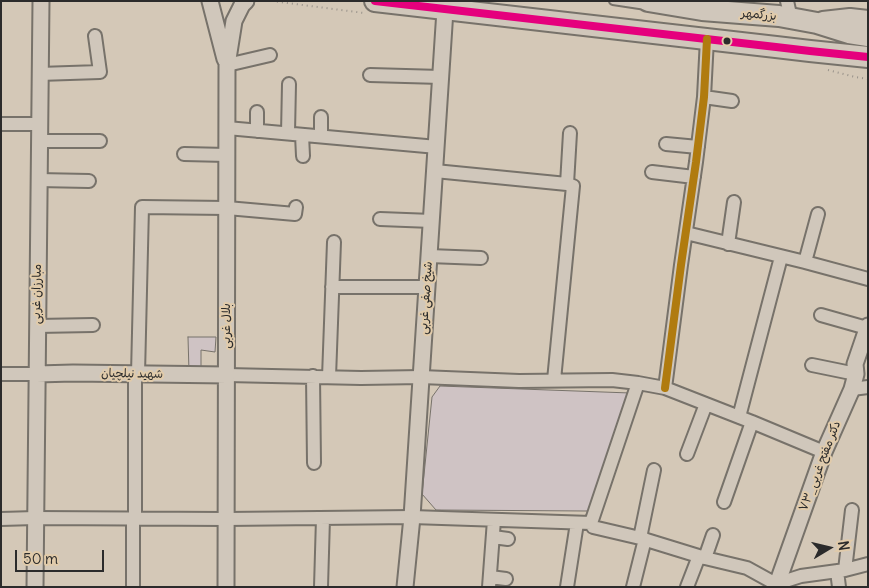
<!DOCTYPE html>
<meta charset="utf-8">
<style>
body{margin:0}
#map{position:relative;width:869px;height:588px;overflow:hidden;background:#d4c8b7;font-family:Delius,sans-serif}
canvas{display:block}
.frame{position:absolute;inset:0;border:2px solid #2b2b2b;pointer-events:none}
.north{position:absolute;left:804px;top:523px;width:50px;height:50px;-webkit-text-stroke:4px #e1cbaa;paint-order:stroke;rotate:81deg;font-size:14px;font-weight:700;line-height:20px;text-align:center;color:#2b2b2b}
.north::after{content:'';display:block;margin:auto;width:18px;height:22px;background:#2b2b2b;clip-path:polygon(50% 0,100% 100%,50% 72%,0 100%)}
.scale{position:absolute;left:15px;top:550px;width:89px;height:22px;box-sizing:border-box;border:2px solid #2b2b2b;border-top:0;padding-left:6px;font-size:15px;line-height:18px;white-space:nowrap;color:#2b2b2b;-webkit-text-stroke:4px #e1cbaa;paint-order:stroke}
</style>
<div id="map">
<canvas width="869" height="588"></canvas>
<div class="frame"></div>
<div class="north">N</div>
<div class="scale">50 m</div>
</div>
<script>
const g = document.querySelector('canvas').getContext('2d');
g.lineJoin = 'round';
function fill(path, color) {
  g.fillStyle = color;
  g.fill(path, 'evenodd');
}
function shape(rows) {
  const path = new Path2D();
  for (const r of rows) {
    path.moveTo(r[0], r[1]);
    for (let i = 2; i < r.length; i += 2) path.lineTo(r[i], r[i + 1]);
  }
  return path;
}
function stroke(path, color, width, dash) {
  g.strokeStyle = color;
  g.lineWidth = width;
  g.lineCap = dash ? 'butt' : 'round';
  g.setLineDash(dash || []);
  g.stroke(path);
}
function write(font, color, halo, rows, align = 'center') {
  g.font = font + ' Delius,"Playpen Sans Arabic",sans-serif';
  g.lineWidth = 4;
  g.setLineDash([]);
  g.textBaseline = 'middle';
  g.strokeStyle = halo;
  g.fillStyle = color;
  for (const [text, x, y, turn = 0] of rows) {
    g.save();
    g.translate(x, y);
    g.rotate((+turn || 0) * Math.PI / 180);
    g.textAlign = isNaN(turn) ? turn : align;
    if (halo) g.strokeText(text, 0, 0);
    g.fillText(text, 0, 0);
    g.restore();
  }
}
const building = shape([
 [188,337,216,337,215,352,201,350,201,372,189,372,188,337],
 [440,386,630,393,588,511,436,510,422,494,432,397,440,386]
]);
fill(building, '#cfc3c4');
stroke(building, '#77726a', 1);
const service = shape([
 [613,1,646,6]
]);
const minor = shape([
 [787,1,791,19],
 [227,65,270,55],
 [39,74,100,72,95,36],
 [370,75,441,77],
 [704,97,732,101],
 [1,124,39,124],
 [227,128,437,147],
 [257,131,257,112],
 [288,133,289,84],
 [302,135,303,156],
 [321,136,321,117],
 [39,141,100,141],
 [666,144,698,147],
 [184,154,227,155],
 [435,171,567,184,573,186,554,380],
 [652,172,694,177],
 [38,180,89,181],
 [567,184,570,133],
 [380,219,432,221],
 [686,233,805,262,868,279],
 [728,244,734,202],
 [429,256,481,258],
 [805,262,818,214],
 [332,287,427,287],
 [821,315,867,328],
 [37,326,93,325],
 [812,365,856,374],
 [1,374,37,374],
 [135,374,135,519],
 [138,374,142,207,227,208,295,214,296,207],
 [227,375,361,378,421,377,519,381,612,380,638,383,665,388,752,422,824,452],
 [313,376,314,463],
 [329,377,334,242],
 [665,388,681,265,696,162,704,97,707,39],
 [852,389,868,387],
 [739,417,781,257],
 [687,454,706,404],
 [724,502,752,422],
 [1,519,35,518,226,519,412,517,591,523],
 [133,519,133,587],
 [591,523,593,527,640,538,705,558,747,568,776,584,801,576,845,570,868,564],
 [591,523,638,383],
 [493,537,508,539],
 [640,538,654,470],
 [705,558,713,535],
 [845,570,852,510],
 [837,571,839,587],
 [490,577,506,579],
 [321,587,323,518],
 [489,587,494,520],
 [567,587,577,523],
 [633,587,645,539],
 [687,587,699,556]
]);
const tertiary = shape([
 [210,1,225,59],
 [37,374,73,373,227,375],
 [35,587,41,1],
 [226,587,227,65,234,21,242,5,246,1],
 [405,587,412,517,445,10],
 [776,587,824,452,852,389,856,374,855,364,868,326]
]);
const primary = shape([
 [375,1,776,47,810,51,868,57],
 [648,1,702,10,779,16,817,23,849,33,868,36],
 [823,22,850,19,868,21]
]);
stroke(service, '#77726a', 10);
stroke(minor, '#77726a', 16);
stroke(tertiary, '#77726a', 19);
stroke(primary, '#77726a', 24);
stroke(shape([
 [272,1,364,13],
 [828,70,855,77,868,79]
]), '#98928a', 2, [1, 4]);
stroke(service, '#d0c7bb', 6);
stroke(minor, '#d0c7bb', 12);
stroke(tertiary, '#d0c7bb', 15);
stroke(primary, '#d0c7bb', 20);
stroke(shape([
 [375,1,776,47,810,51,868,57]
]), '#e5007d', 8);
stroke(shape([
 [665,388,681,265,696,162,704,97,707,39]
]), '#b07b0f', 8);
for (const [x, y, r, color] of [
 [727,41,4.5,"#2b2b2b"]
]) {
  const dot = new Path2D();
  dot.arc(x, y, r, 0, 2 * Math.PI);
  g.fillStyle = color;
  g.fill(dot);
  stroke(dot, '#e1cbaa', 2);
}
write('12px', '#2b2b2b', '#e1cbaa', [
 ["بزرگمهر",759,15,5],
 ["مبارزان غربی",37,294,-89],
 ["شیخ صفی غربی",426,298,-86],
 ["بلال غربی",227,326,-90],
 ["شهید نیلچیان",132,374,1],
 ["۷۳_دکتر مفتح غربی",820,466,-69]
]);
</script>
